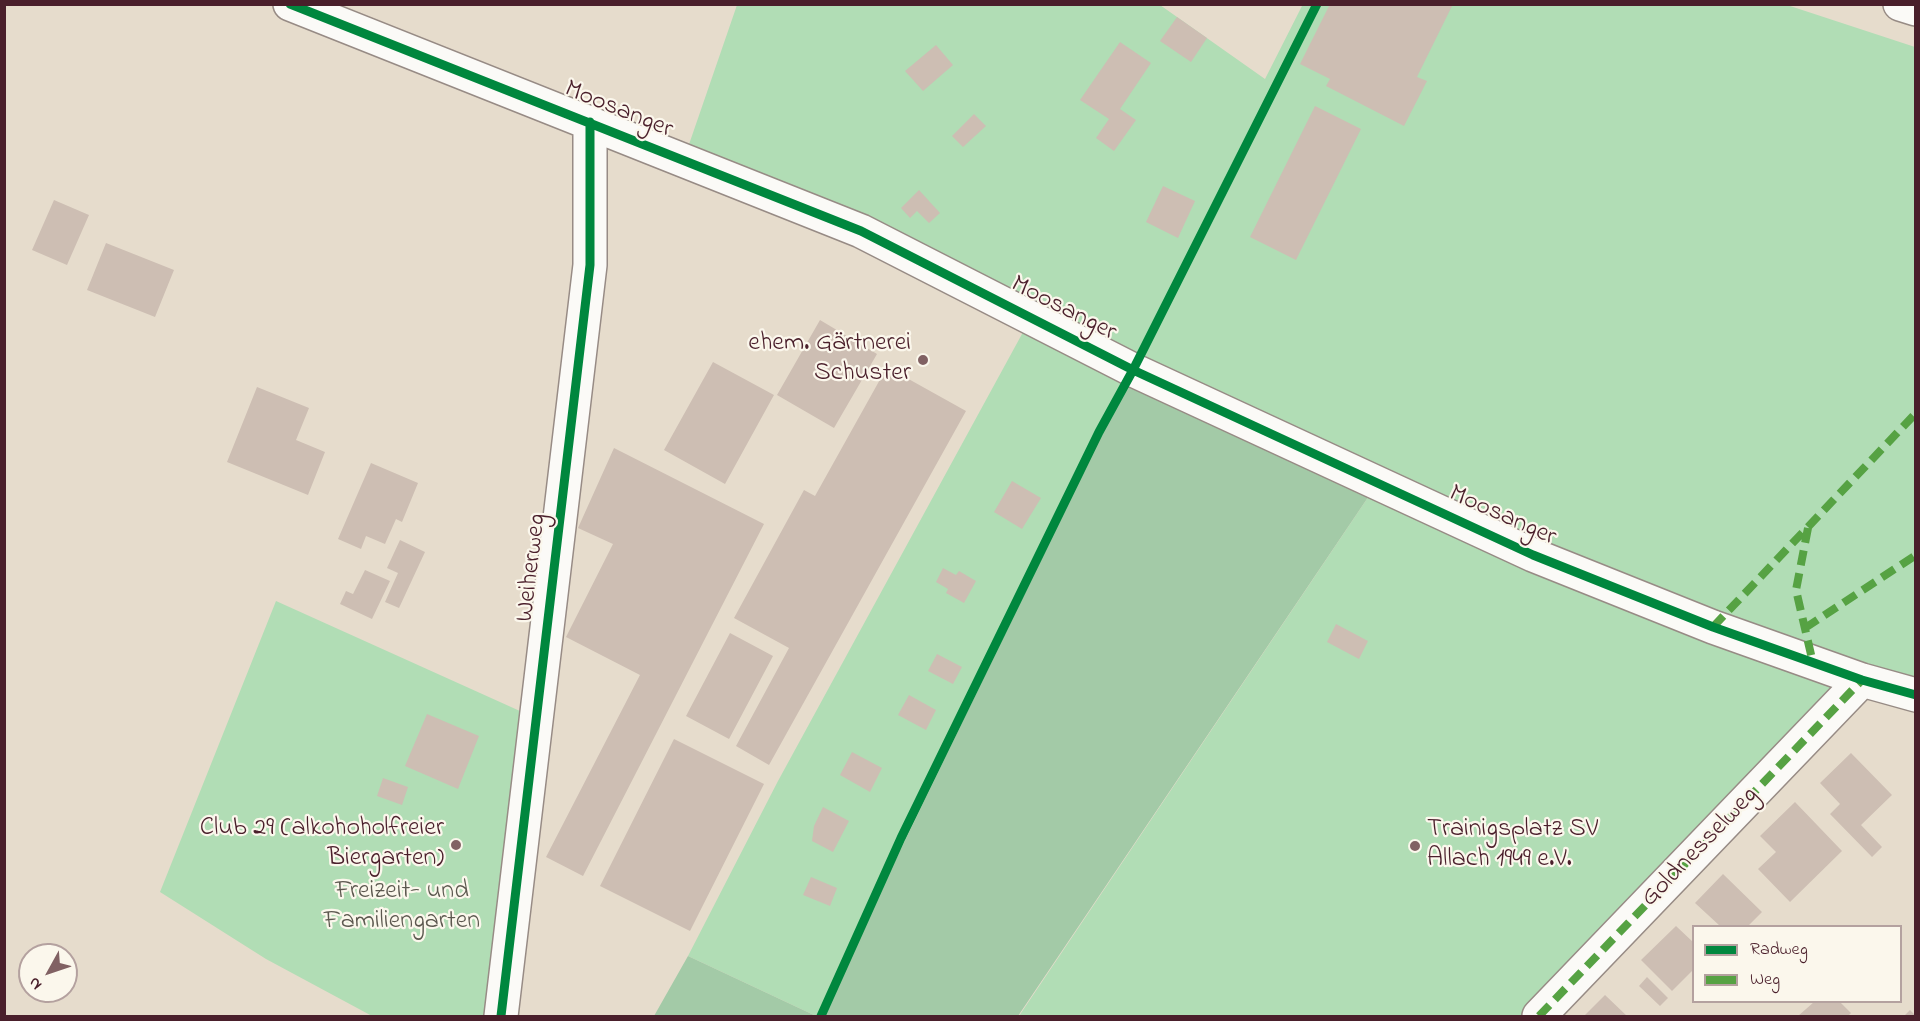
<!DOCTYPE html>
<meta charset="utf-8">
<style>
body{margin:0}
#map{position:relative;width:1920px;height:1021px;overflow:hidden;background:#e6dccc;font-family:"Indie Flower",sans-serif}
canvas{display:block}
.frame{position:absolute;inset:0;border:6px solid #4a1f2b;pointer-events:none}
.legend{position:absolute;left:1692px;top:925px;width:210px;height:78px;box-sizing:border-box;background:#fbf7ec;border:2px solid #b4a19f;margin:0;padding:8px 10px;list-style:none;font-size:18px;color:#4a1f2b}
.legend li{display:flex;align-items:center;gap:12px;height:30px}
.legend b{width:30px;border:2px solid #b4a19f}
.north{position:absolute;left:18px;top:943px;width:60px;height:60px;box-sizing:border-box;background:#fbf7ec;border:2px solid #b4a19f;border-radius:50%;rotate:230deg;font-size:16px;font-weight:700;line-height:24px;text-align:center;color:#4a1f2b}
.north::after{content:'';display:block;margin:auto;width:21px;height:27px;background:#816163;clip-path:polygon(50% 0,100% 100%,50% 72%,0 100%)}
</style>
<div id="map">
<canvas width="1920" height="1021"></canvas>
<div class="frame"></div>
<ul class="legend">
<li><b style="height:8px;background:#00873e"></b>Radweg</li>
<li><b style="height:8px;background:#56a243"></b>Weg</li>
</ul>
<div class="north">N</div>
</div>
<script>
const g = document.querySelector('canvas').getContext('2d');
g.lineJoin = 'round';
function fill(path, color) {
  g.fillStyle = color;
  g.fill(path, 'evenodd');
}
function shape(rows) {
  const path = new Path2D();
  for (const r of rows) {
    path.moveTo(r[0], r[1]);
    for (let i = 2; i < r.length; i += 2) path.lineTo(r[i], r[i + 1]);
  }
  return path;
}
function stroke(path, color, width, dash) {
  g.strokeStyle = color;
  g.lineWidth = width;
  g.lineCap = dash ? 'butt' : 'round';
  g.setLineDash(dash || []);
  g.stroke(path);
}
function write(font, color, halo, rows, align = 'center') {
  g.font = font + ' "Indie Flower",sans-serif';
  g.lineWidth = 4.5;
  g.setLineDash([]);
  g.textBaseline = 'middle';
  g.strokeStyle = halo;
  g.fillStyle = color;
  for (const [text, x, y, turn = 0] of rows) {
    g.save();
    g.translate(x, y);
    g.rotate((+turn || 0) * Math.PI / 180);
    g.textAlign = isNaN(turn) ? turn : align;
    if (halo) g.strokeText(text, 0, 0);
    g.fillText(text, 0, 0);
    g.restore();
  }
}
fill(shape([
 [1303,4,1787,5,1915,47,1915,692,1859,677,1533,1016,1019,1016,1375,487,685,156,737,5,1160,5,1265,79],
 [1028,323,1130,375,820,1016,816,1016,688,956,778,781],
 [276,601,531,716,502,1016,372,1016,266,959,160,892]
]), '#b1ddb5');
fill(shape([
 [1133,370,1375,487,1018,1016,820,1016],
 [688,956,816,1016,654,1016]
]), '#a3caa7');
fill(shape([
 [1330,4,1453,4,1417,77,1427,81,1404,126,1326,86,1330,79,1300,64],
 [1177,17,1207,38,1191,62,1160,41],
 [1120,42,1151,63,1120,109,1136,120,1114,151,1096,138,1109,119,1080,100],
 [936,45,953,65,923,91,905,71],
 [1315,106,1361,129,1296,260,1250,237],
 [974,114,986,126,963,147,952,136],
 [1163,186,1195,201,1178,238,1146,222],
 [919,190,940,213,929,223,917,211,910,218,901,208],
 [54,200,89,215,67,265,32,250],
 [106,243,174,270,155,317,87,290],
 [820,320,877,354,834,428,777,395],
 [713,362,774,395,725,484,664,450],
 [887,367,966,411,769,765,736,746,789,648,734,618,804,490,815,496],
 [257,387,309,408,296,440,325,452,308,495,227,462],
 [614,448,764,524,583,876,546,857,640,675,566,637,613,544,578,528],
 [371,463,418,483,402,522,396,519,385,544,366,536,361,549,338,539],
 [1012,481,1041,498,1022,529,994,512],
 [400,540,425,552,399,608,385,602,398,573,387,568],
 [943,568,956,575,959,571,976,581,964,603,946,593,948,589,936,582],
 [365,570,390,581,372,619,340,604,346,591,353,594],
 [1336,624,1368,641,1359,659,1327,642],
 [730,633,773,656,729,739,686,716],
 [937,654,962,667,953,684,928,671],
 [909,695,936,710,926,730,898,715],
 [427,714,479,736,458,789,405,766],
 [674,739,764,784,690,931,600,886],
 [852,752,882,768,870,792,840,775],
 [1851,753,1892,795,1861,825,1882,847,1872,857,1830,814,1840,804,1820,783],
 [383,778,408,787,402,805,377,796],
 [1795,802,1842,851,1790,902,1758,869,1776,852,1760,836],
 [823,807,849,821,833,852,812,841,814,826],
 [1723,874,1762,912,1748,926,1720,926,1695,903],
 [811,877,837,888,830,906,803,895],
 [1676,926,1694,943,1694,969,1672,991,1641,960],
 [1647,977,1668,998,1660,1006,1639,986],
 [1605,995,1627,1016,1584,1016],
 [1814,1002,1840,1002,1851,1013,1848,1016,1798,1016],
 [1910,1010,1916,1016,1904,1016]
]), '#cdbeb3');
const street = shape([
 [290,4,861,231,1133,370,1533,555,1713,627,1862,680,1916,695],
 [1900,4,1916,9],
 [501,1016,590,265,590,122],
 [1539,1016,1862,680]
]);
stroke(street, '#978b85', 36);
stroke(street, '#fbfaf7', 33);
stroke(shape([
 [1808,528,1796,590,1813,663],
 [1713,627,1916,413],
 [1805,628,1916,555],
 [1539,1016,1862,680]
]), '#56a243', 8, [15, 8]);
stroke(shape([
 [290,4,861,231,1133,370,1533,555,1713,627,1862,680,1916,695],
 [501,1016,590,265,590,122],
 [821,1016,901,838,1099,432,1133,370,1317,4]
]), '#00873e', 9);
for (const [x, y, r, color] of [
 [923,360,6,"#816163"],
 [456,845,6,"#816163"],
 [1415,846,6,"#816163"]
]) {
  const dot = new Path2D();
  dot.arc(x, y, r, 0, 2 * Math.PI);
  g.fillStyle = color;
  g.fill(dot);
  stroke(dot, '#fbf7ec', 2);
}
write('26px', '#4a1f2b', '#fbf7ec', [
 ["Moosanger",618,111,22],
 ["Moosanger",1063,310,27],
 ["Moosanger",1502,517,24],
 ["Weiherweg",533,568,-83],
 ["Goldnesselweg",1701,848,-46]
]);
write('26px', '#4a1f2b', '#fbf7ec', [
 ["ehem. Gärtnerei",911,345],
 ["Schuster",911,375],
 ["Club 29 (alkohoholfreier",444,830],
 ["Biergarten)",444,860],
 ["Trainigsplatz SV",1427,831,"left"],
 ["Allach 1949 e.V.",1427,861,"left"]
], 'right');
write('26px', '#5c584f', '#fbf7ec', [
 ["Freizeit- und",402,893],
 ["Familiengarten",402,923]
]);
</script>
